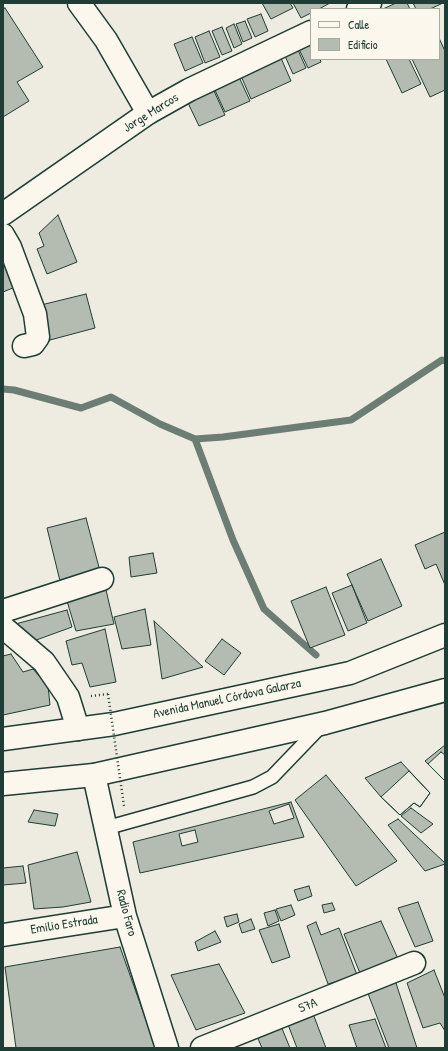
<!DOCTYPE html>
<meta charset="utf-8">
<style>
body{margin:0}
#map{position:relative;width:448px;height:1051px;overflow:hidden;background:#eeece1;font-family:"Patrick Hand",sans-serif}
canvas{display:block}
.frame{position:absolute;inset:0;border:4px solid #1f3d34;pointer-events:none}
.legend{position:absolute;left:310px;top:8px;width:130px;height:52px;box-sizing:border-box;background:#fbf7ec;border:1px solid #a3ada2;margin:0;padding:5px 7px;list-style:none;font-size:12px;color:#1f3d34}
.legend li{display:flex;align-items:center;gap:8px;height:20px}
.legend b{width:20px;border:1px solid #a3ada2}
</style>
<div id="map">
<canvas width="448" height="1051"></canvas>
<div class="frame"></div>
<ul class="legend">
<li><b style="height:5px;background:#fbf7ec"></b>Calle</li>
<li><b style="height:11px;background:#b4bbb0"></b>Edificio</li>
</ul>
</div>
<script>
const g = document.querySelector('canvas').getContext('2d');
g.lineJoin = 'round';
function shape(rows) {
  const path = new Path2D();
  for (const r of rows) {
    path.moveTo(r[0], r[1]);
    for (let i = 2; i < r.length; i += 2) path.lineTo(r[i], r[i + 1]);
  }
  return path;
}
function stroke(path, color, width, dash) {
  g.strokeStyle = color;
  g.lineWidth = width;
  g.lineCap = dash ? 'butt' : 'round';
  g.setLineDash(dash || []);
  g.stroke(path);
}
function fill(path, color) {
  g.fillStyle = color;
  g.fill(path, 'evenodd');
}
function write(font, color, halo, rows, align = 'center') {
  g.font = font + ' "Patrick Hand",sans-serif';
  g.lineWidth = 3;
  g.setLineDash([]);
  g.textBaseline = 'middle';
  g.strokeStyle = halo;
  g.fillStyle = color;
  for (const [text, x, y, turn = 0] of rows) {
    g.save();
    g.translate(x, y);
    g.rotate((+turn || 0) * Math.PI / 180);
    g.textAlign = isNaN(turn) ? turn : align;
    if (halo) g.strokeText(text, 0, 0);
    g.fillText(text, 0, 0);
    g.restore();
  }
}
stroke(shape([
 [3,389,14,390,81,408,111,397,160,424,195,439,223,437,351,420,442,360,445,361],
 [195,439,233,540,264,609,316,655]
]), '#6c7d74', 7);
const building = shape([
 [262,3,290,3,293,8,271,19,262,3],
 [293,3,330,3,319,9,311,9,311,13,301,18,293,3],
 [396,3,407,3,410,9,383,9,396,3],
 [413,3,443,3,430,9,416,9,413,3],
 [5,8,43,67,17,82,29,101,3,117,3,9,5,8],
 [261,14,268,31,255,37,247,19,261,14],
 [245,21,252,38,243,42,236,24,245,21],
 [234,24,242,44,234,48,226,28,234,24],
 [222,27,232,51,222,55,212,31,222,27],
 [209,31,220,57,205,63,195,37,209,31],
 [192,37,203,63,185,71,174,44,192,37],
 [439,38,445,51,445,90,430,97,412,59,439,59,439,38],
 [311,44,311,59,320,59,321,62,308,68,299,49,311,44],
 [298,50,306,68,293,74,285,56,298,50],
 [281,58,291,81,251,99,241,76,281,58],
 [386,59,409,59,421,84,402,93,386,59],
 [239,77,250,101,225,112,214,88,239,77],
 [214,91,225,115,199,126,188,103,214,91],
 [58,215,77,262,47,274,37,249,44,246,39,233,58,215],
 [3,247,20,285,3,292,3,247],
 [86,294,95,328,50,340,41,305,86,294],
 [86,518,101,575,61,585,47,528,86,518],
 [445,532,445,585,436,564,425,569,415,545,445,532],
 [153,553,157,573,131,577,129,557,153,553],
 [381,559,402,606,368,621,347,574,381,559],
 [352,585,367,623,348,631,332,593,352,585],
 [326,587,345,635,310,648,291,601,326,587],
 [106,590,114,624,76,631,67,601,106,590],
 [145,609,151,645,122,649,114,617,145,609],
 [67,610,72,627,28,643,12,625,67,610],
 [154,621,203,667,162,679,154,621],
 [105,629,116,682,90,687,82,663,72,665,66,641,105,629],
 [222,639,241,653,224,675,205,661,222,639],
 [11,654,23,672,33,669,48,686,50,705,3,715,3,656,11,654],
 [445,745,445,781,425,761,445,745],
 [441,752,445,755,445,781,428,764,441,752],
 [401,762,430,793,420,807,414,803,400,815,381,797,365,778,401,762],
 [409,771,430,793,420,807,414,803,400,815,381,797,409,771],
 [326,775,397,861,356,886,295,800,326,775],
 [291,802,304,837,140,873,133,842,291,802],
 [289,804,294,818,274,824,269,811,289,804],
 [411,808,433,824,421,833,401,816,411,808],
 [34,810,58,814,55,826,28,822,34,810],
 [398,819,445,863,445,864,425,871,388,825,398,819],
 [195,830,198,842,182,846,179,834,195,830],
 [77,852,91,902,63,907,34,909,28,865,77,852],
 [23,866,26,883,3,885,3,868,23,866],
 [309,886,312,896,298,901,294,890,309,886],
 [418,902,433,941,415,947,398,908,418,902],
 [332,903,335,910,324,913,322,905,332,903],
 [291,905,295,915,281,921,276,909,291,905],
 [275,910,279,921,268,926,264,913,275,910],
 [237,914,239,922,227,927,224,917,237,914],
 [251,919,255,929,242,933,239,924,251,919],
 [381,921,399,961,362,978,344,934,381,921],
 [316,922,321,935,339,928,357,975,328,984,307,926,316,922],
 [279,924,290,957,272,963,259,930,279,924],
 [215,931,221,942,198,951,195,942,215,931],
 [120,947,156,1048,16,1048,5,967,120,947],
 [219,964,245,1013,196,1030,171,975,219,964],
 [434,970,445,998,445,1031,440,1023,423,1028,407,983,434,970],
 [395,980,417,1048,389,1048,367,991,395,980],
 [312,1011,326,1048,297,1048,287,1022,312,1011],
 [375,1019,386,1048,357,1048,349,1025,375,1019],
 [281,1026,290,1048,262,1048,256,1034,281,1026]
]);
fill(building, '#b4bbb0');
stroke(building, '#1f3d34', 1);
const service = shape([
 [106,828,253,787,272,777,322,725]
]);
const minor = shape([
 [79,3,106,40,148,113],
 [3,235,10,247,35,314,38,337,33,344,24,346],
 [3,611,102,579],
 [94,775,125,916,167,1048],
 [3,935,125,916],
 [202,1048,414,963]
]);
const secondary = shape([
 [358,9,370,3],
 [3,214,148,113,189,90,311,32],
 [3,627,44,662,68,697,78,729]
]);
const primary = shape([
 [3,739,114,724,350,673,445,635],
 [3,784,94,775,325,723,445,690]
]);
stroke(service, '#1f3d34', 16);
stroke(minor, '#1f3d34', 25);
stroke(secondary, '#1f3d34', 25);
stroke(primary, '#1f3d34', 25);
stroke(shape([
 [91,696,108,694]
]), '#1f3d34', 2.5, [1, 3]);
stroke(service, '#fbf7ec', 13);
stroke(minor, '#fbf7ec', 22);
stroke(secondary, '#fbf7ec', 22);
stroke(primary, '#fbf7ec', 22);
stroke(shape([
 [108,694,124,806]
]), '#1f3d34', 2.5, [1, 3]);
write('13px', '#1f3d34', '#fbf7ec', [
 ["Jorge Marcos",151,113,-32],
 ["Avenida Manuel Córdova Galarza",227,699,-12],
 ["Radio Faro",126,913,75],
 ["Emilio Estrada",64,925,-9],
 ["S7A",308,1006,-22]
]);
</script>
